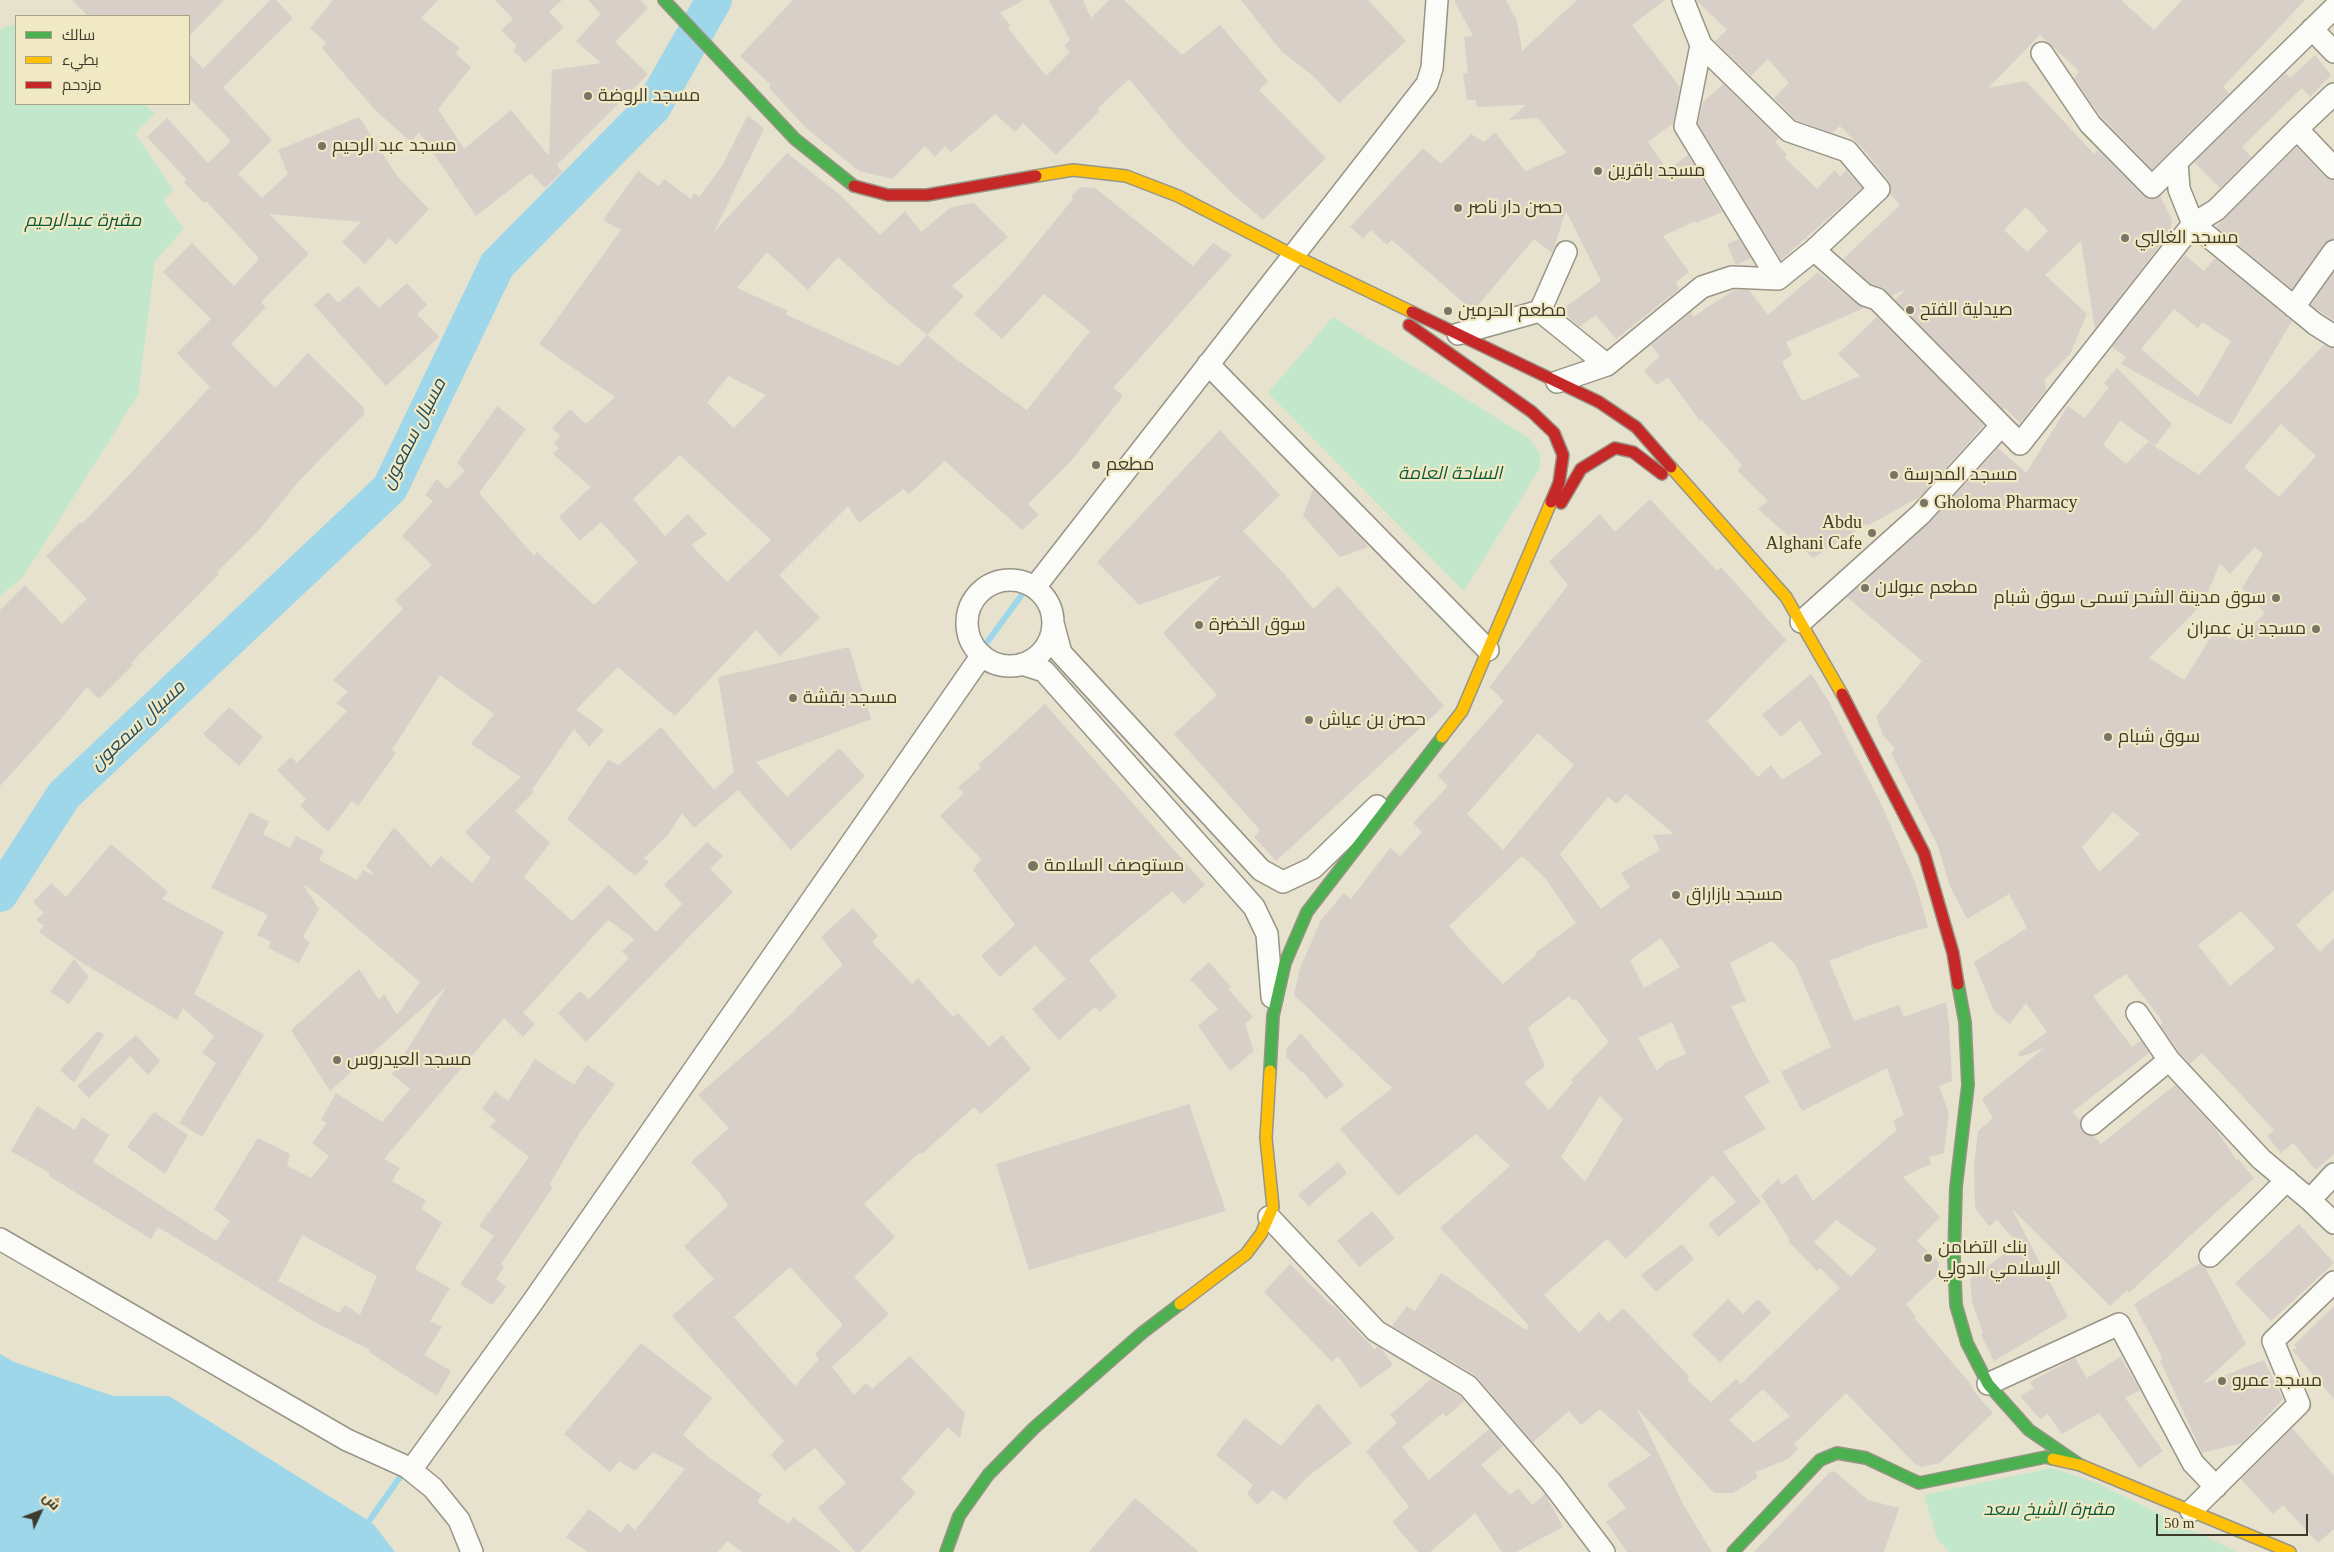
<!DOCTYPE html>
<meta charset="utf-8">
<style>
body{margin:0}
#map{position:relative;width:2334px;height:1552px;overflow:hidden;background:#e6e2ce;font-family:"Times New Roman",Cairo,serif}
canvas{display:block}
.legend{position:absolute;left:15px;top:15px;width:175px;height:90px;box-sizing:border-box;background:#f1e8c4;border:1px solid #a9a287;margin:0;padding:6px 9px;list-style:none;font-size:15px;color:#3e3a2c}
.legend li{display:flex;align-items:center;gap:10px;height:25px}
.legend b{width:25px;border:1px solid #a9a287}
.north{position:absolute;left:15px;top:1487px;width:50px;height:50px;-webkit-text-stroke:4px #f1e8c4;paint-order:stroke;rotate:47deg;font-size:14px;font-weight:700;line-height:20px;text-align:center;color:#3e3a2c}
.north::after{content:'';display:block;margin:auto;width:18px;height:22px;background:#3e3a2c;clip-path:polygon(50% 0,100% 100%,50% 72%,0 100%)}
.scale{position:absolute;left:2156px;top:1514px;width:152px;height:22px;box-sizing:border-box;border:2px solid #3e3a2c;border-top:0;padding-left:6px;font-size:15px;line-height:18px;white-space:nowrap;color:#3e3a2c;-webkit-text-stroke:4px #f1e8c4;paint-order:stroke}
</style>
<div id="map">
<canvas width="2334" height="1552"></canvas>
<ul class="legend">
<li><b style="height:6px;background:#4caf50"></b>سالك</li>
<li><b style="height:6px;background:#ffc107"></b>بطيء</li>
<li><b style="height:6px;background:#c62828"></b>مزدحم</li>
</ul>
<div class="north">ش</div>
<div class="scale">50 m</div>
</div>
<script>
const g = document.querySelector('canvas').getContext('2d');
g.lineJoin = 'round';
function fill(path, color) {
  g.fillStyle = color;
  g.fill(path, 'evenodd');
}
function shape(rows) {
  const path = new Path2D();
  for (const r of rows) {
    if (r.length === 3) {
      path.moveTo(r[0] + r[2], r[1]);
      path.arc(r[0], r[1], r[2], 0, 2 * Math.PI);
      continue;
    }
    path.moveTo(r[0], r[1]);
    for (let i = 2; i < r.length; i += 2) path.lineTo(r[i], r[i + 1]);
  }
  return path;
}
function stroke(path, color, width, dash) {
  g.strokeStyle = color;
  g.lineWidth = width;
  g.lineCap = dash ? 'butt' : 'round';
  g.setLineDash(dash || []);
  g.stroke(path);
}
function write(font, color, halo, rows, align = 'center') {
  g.font = font + ' "Times New Roman",Cairo,serif';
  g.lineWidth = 4.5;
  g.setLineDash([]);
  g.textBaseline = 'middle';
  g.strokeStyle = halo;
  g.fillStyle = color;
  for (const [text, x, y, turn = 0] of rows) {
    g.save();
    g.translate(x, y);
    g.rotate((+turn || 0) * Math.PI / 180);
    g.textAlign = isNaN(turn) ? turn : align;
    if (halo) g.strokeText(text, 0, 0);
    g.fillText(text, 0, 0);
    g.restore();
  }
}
fill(shape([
 [16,24,16,104,145,104,155,114,135,133,173,190,163,200,184,229,155,261,138,395,23,577,0,596,0,29],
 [1333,317,1529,438,1540,454,1540,468,1464,591,1268,393],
 [2052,1468,2097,1483,2237,1552,1950,1552,1938,1541,1924,1495]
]), '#c3e7ca');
fill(shape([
 [0,1354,14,1362,113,1396,169,1396,369,1521,375,1526,395,1552,0,1552]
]), '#9fd7ea');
stroke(shape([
 [980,652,1029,585],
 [369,1521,405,1470]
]), '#9fd7ea', 6);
stroke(shape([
 [0,894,64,795,390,488,497,265,653,107,714,0]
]), '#9fd7ea', 36);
fill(shape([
 [72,0,224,0,189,36,189,16,88,16],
 [270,0,276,0,293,18,223,87,272,140,238,174,262,198,288,174,278,150,359,117,397,176,429,209,396,245,389,238,365,264,342,242,361,222,269,214,309,254,261,302,266,307,231,344,275,388,308,353,364,408,364,414,299,481,259,530,217,572,219,574,131,663,133,665,99,699,87,687,59,721,0,786,0,610,25,585,62,624,87,599,46,556,80,522,82,524,130,474,210,387,177,353,211,319,163,272,192,243,234,286,258,260,258,257,206,201,204,203,184,182,187,180,147,137,167,118,208,163,231,141,189,98,189,54,203,69],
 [333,0,438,0,421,18,460,48,456,54,471,67,438,109,464,149,511,110,549,156,552,70,601,63,576,41,601,14,588,0,640,0,648,8,615,42,648,74,557,165,562,172,545,188,531,173,476,216,419,132,411,142,375,110,322,48,326,43,310,28],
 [495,0,562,0,549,12,564,27,525,63,513,50,517,46,501,30,513,19],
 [793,0,1024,0,1000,13,1011,26,1008,28,1046,76,1070,52,1064,46,1070,40,1049,0,1083,0,1091,18,1109,0,1124,0,1182,55,1220,25,1268,81,1259,90,1326,158,1263,220,1233,194,1182,143,1129,79,1097,109,1099,111,1056,155,1023,123,1015,132,995,114,951,152,945,146,935,157,925,146,892,179,859,171,806,128,769,88,771,85,740,56],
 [1241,0,1368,0,1406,41,1339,103,1312,75,1281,51],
 [1454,0,1506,0,1517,21,1522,51,1577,0,1665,0,1632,25,1680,87,1673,123,1648,142,1667,170,1688,155,1722,212,1696,223,1695,221,1663,236,1689,272,1676,282,1679,289,1616,339,1596,315,1579,327,1562,310,1601,281,1566,211,1552,253,1534,239,1473,311,1392,240,1387,245,1371,230,1363,238,1350,227,1423,148,1441,164,1471,134,1484,142,1495,132,1525,171,1567,153,1538,118,1509,120,1526,105,1477,107,1476,100,1467,100,1463,73,1468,74,1464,37,1473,36],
 [1696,0,2121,0,2154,30,2182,0,2305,0,2223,87,2229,93,2152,169,2097,112,2074,78,2079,71,2040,35,1988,88,2026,81,2094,154,2098,150,2143,196,2149,199,2160,196,2172,220,2170,232,2095,329,2081,241,2045,275,2087,314,2070,354,2045,379,2046,390,2020,423,2005,408,2003,409,1895,300,1906,289,1891,296,1881,287,1871,284,1843,259,1900,205,1890,194,1891,187,1889,181,1864,150,1840,126,1832,133,1796,120,1774,98,1789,83,1768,59,1751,76,1715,41,1727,30],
 [2026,207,2048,231,2027,252,2004,230],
 [2315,55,2331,75,2310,97,2302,88,2242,147,2251,157,2220,188,2194,162,2286,73,2290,78],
 [1723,84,1779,138,1775,142,1787,155,1785,158,1817,189,1835,170,1840,177,1846,170,1862,188,1781,260,1698,124,1703,102],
 [748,115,764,129,714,232,787,153,840,195,880,235,905,211,921,232,951,207,974,203,1008,237,952,286,964,296,927,335,956,359,1027,410,1090,331,1044,294,1002,339,974,314,1014,271,1073,199,1071,197,1080,187,1095,188,1193,266,1213,243,1232,255,1113,388,1123,396,1071,461,1028,504,1039,515,1022,530,945,461,909,494,903,489,859,523,848,506,779,575,820,618,780,656,756,630,675,716,618,667,576,710,604,730,589,747,574,729,532,790,534,792,515,811,550,843,524,877,572,921,609,885,656,932,682,904,664,885,707,842,723,856,710,869,733,892,586,1042,558,1013,580,991,589,999,629,958,622,952,634,939,608,920,523,1013,535,1024,523,1037,504,1018,384,1159,400,1168,392,1181,426,1200,422,1209,442,1223,415,1269,450,1288,430,1321,442,1327,424,1355,451,1371,437,1396,369,1352,370,1350,320,1325,158,1227,151,1239,49,1176,50,1173,11,1151,37,1106,75,1130,82,1117,109,1135,93,1162,216,1241,230,1221,214,1209,258,1138,290,1154,287,1166,311,1178,329,1156,312,1143,327,1123,321,1120,336,1093,382,1122,410,1089,392,1074,446,987,330,1091,291,1030,359,969,379,1000,384,994,397,1015,420,982,320,896,302,883,319,909,303,937,310,942,299,963,268,948,271,942,257,935,268,915,211,888,250,812,269,822,263,834,290,848,296,836,324,850,319,860,357,880,363,870,372,875,373,873,366,866,394,827,431,867,441,856,472,883,491,858,465,832,521,777,471,744,494,714,440,675,392,750,396,753,358,806,352,801,328,832,300,806,306,799,277,770,291,757,297,763,347,711,336,703,348,692,333,680,403,609,395,600,432,565,402,536,433,501,425,495,437,479,447,489,465,471,457,463,497,406,526,429,479,493,534,556,537,552,594,605,638,562,601,522,580,541,559,517,591,487,553,454,559,448,554,444,560,436,552,428,570,409,586,424,615,397,539,344,621,230,603,220,638,171,659,186,664,179,691,199,694,193,699,197,722,166],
 [767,252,808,290,838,257,886,301,927,335,899,366,785,314,788,311,737,288],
 [728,376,766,395,734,428,707,403],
 [680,455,771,540,727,582,691,545,707,534,688,514,665,536,633,499],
 [302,1235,377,1276,360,1315,345,1305,339,1313,278,1281],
 [2297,147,2325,177,2334,180,2334,239,2324,244,2292,289,2216,227],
 [1739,239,1751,258,1736,265,1727,244],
 [2185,255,2204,271,2215,258,2292,321,2231,425,2121,364,2126,357,2112,347],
 [2174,309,2198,328,2202,322,2231,341,2198,397,2141,349],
 [1818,272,1857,304,1864,308,1786,342,1792,355,1782,362,1802,401,1860,376,1838,354,1877,317,1984,425,1921,496,1867,526,1866,524,1813,558,1758,509,1768,501,1737,470,1742,465,1701,419,1700,421,1668,377,1657,385,1644,371,1660,356,1651,345,1691,312,1693,317,1734,290,1749,290,1768,315],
 [2334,272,2334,321,2311,305],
 [407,283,427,305,417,314,439,337,386,386,314,305,328,292,338,303,358,286,379,308],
 [2324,345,2334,348,2334,890,2296,925,2320,952,2334,938,2334,1154,2316,1170,2293,1143,2281,1153,2267,1136,2274,1130,2202,1053,2190,1064,2179,1052,2160,1025,2163,1022,2126,974,2093,996,2132,1047,2141,1040,2149,1053,2072,1112,2080,1120,2082,1132,2087,1136,2094,1136,2101,1144,2175,1085,2215,1128,2237,1161,2239,1160,2254,1178,2191,1235,2188,1236,2189,1237,2129,1293,2127,1290,2110,1306,2012,1209,2068,1317,1994,1361,1982,1337,1981,1334,1983,1333,1972,1302,1970,1279,2018,1244,1997,1220,1989,1226,1975,1208,1974,1164,1978,1131,1993,1118,1982,1099,2044,1048,2020,1057,2018,1053,2047,1032,2026,1003,2010,1024,1994,1011,1974,962,2027,928,2009,894,1967,919,1949,884,1938,846,1891,753,1895,749,1883,735,1876,717,1922,661,1847,597,1930,522,1998,448,2026,473,2068,406,2085,418,2109,387,2104,383,2117,368,2172,424,2155,446,2120,420,2103,445,2126,464,2148,442,2199,475],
 [2281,424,2316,456,2279,497,2244,467],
 [2255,547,2263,554,2242,588,2265,613,2236,641,2232,637,2230,640,2225,634,2221,637,2215,631,2184,680,2149,658,2204,602,2220,563,2230,574],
 [2113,812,2140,834,2099,872,2082,847],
 [2241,911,2275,948,2230,986,2198,945],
 [1220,430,1280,495,1243,531,1286,576,1313,609,1338,586,1444,706,1276,861,1254,837,1260,830,1174,734,1217,695,1163,633,1222,575,1139,605,1097,562],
 [1313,489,1362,539,1368,547,1340,557,1303,516],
 [1650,499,1717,571,1721,567,1786,640,1707,721,1758,777,1771,765,1782,780,1822,754,1800,720,1781,737,1762,715,1811,674,1829,702,1883,808,1915,882,1928,927,1873,944,1829,961,1854,1021,1899,1005,1904,1017,1946,1002,1949,1024,1952,1081,1939,1086,1949,1113,1944,1153,1929,1157,1931,1164,1903,1177,1940,1217,1917,1241,1938,1261,1939,1273,1906,1304,1916,1317,1915,1319,1969,1382,1976,1394,1993,1413,1940,1463,1921,1467,1915,1464,1846,1393,1794,1444,1798,1449,1788,1459,1756,1472,1757,1478,1733,1493,1714,1493,1636,1407,1684,1506,1712,1552,1627,1552,1606,1522,1626,1508,1607,1484,1651,1455,1600,1409,1581,1425,1569,1411,1533,1442,1475,1375,1392,1326,1407,1306,1415,1311,1441,1273,1526,1330,1529,1326,1440,1228,1510,1166,1476,1134,1398,1196,1340,1129,1392,1088,1294,995,1300,968,1321,920,1344,893,1351,899,1390,848,1400,856,1422,832,1413,823,1448,786,1438,776,1504,701,1489,687,1490,686,1568,585,1549,562,1600,514,1615,532],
 [1538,733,1574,765,1503,850,1467,814],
 [1626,794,1674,834,1653,835,1660,850,1621,873,1630,887,1601,909,1560,854,1608,797,1617,804],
 [1522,856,1546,879,1576,923,1536,952,1537,954,1503,984,1469,949,1449,926],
 [1661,938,1680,967,1644,988,1630,960],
 [1772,941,1795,964,1831,1047,1781,1072,1802,1111,1887,1068,1904,1115,1893,1121,1897,1130,1813,1201,1796,1174,1782,1185,1778,1179,1761,1195,1790,1240,1788,1241,1817,1271,1820,1268,1840,1288,1741,1384,1736,1379,1711,1402,1687,1380,1689,1376,1623,1308,1608,1322,1599,1312,1579,1333,1544,1295,1607,1239,1626,1259,1713,1175,1736,1202,1708,1224,1718,1237,1761,1202,1723,1152,1766,1129,1744,1096,1770,1082,1752,1050,1731,1006,1746,1001,1730,963],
 [1569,996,1573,1001,1576,999,1609,1042,1571,1080,1573,1082,1549,1110,1524,1083,1545,1066,1528,1028],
 [1672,1022,1686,1054,1665,1063,1657,1071,1638,1038],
 [1600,1096,1623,1119,1585,1182,1561,1157],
 [1836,1220,1877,1249,1851,1277,1814,1242],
 [1763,1389,1790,1416,1754,1443,1729,1420],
 [849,647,871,719,756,762,787,797,839,748,865,776,791,850,738,790,694,828,682,813,668,835,644,858,649,862,635,876,567,819,608,760,619,765,661,727,714,790,734,772,718,677],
 [1045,704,1205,885,1184,904,1172,891,1089,960,1117,996,1100,1012,1095,1007,1059,1040,1032,1009,1066,979,1035,945,1000,977,981,956,1015,925,973,870,981,859,940,816,964,793,958,787,981,768,978,765],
 [229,707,263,737,239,766,203,734],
 [111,844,168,892,162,899,224,932,194,994,264,1035,202,1137,179,1123,216,1063,202,1053,214,1036,183,1008,177,1020,81,962,39,932,44,926,36,920,44,913,33,902,51,883,66,897],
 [853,908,878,936,872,942,912,984,918,978,953,1017,958,1013,989,1047,1002,1035,1031,1069,981,1114,974,1107,922,1154,920,1152,864,1204,895,1237,854,1277,889,1314,832,1367,854,1395,866,1383,872,1389,910,1356,965,1413,960,1438,948,1427,901,1479,916,1493,860,1552,855,1552,818,1508,846,1483,815,1448,785,1471,771,1455,784,1441,672,1316,714,1279,684,1246,728,1206,720,1193,691,1162,729,1128,698,1095,796,1010,795,1009,843,965,821,937],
 [790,1267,843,1325,815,1354,819,1359,795,1386,734,1317],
 [74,959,89,977,69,1004,50,992],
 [1209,962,1231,987,1228,989,1253,1017,1245,1024,1254,1051,1230,1071,1198,1026,1218,1009,1190,979],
 [98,1031,104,1035,74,1083,60,1070],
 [1301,1033,1344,1085,1326,1099,1303,1072,1302,1073,1286,1057,1287,1048],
 [136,1035,160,1061,148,1075,122,1047],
 [122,1047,130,1056,89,1098,77,1086],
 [535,1059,574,1085,587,1065,615,1084,579,1134,549,1185,553,1187,501,1264,504,1267,496,1279,506,1287,492,1305,460,1284,494,1236,479,1226,529,1157,490,1127,496,1120,482,1109,495,1091,508,1101],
 [1189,1104,1226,1211,1029,1270,996,1164],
 [154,1112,188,1135,165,1174,127,1147],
 [1338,1162,1347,1173,1309,1206,1298,1195],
 [1372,1211,1395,1238,1359,1267,1337,1241],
 [2299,1224,2334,1263,2271,1321,2235,1283],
 [1682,1244,1694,1259,1656,1292,1641,1275],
 [2200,1263,2205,1267,2246,1344,2202,1384,2264,1360,2283,1399,2242,1443,2202,1453,2160,1360,2163,1359,2134,1304],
 [1290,1264,1332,1306,1333,1305,1375,1350,1377,1346,1381,1348,1393,1365,1361,1388,1338,1356,1332,1362,1264,1292],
 [1728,1299,1743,1314,1758,1299,1771,1313,1720,1362,1692,1335],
 [2334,1306,2334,1399,2292,1350,2297,1348,2294,1345],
 [641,1343,712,1398,683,1435,708,1457,762,1495,757,1502,789,1524,793,1517,841,1552,742,1552,727,1541,718,1552,588,1552,566,1537,589,1509,621,1533,627,1523,635,1530,685,1469,653,1452,635,1471,619,1461,610,1472,564,1434],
 [2120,1357,2140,1390,2125,1398,2163,1451,2139,1468,2099,1413,2062,1434,2048,1414,2040,1419,2020,1396,2034,1388,2030,1382,2075,1358,2087,1378],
 [1431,1379,1460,1396,1464,1401,1446,1417,1443,1413,1402,1447,1429,1480,1489,1429,1503,1446,1481,1465,1510,1495,1518,1488,1532,1505,1545,1494,1563,1527,1516,1552,1502,1552,1475,1513,1430,1552,1418,1552,1392,1522,1409,1507,1366,1451,1397,1423,1390,1415],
 [1318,1403,1352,1443,1306,1478,1286,1500,1272,1490,1258,1505,1247,1494,1253,1485,1216,1455,1245,1418,1281,1446],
 [2292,1428,2334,1476,2334,1529,2318,1543,2283,1505,2273,1514,2241,1479],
 [1834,1471,1868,1500,1899,1508,1884,1552,1754,1552,1829,1473],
 [1135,1498,1199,1552,1089,1552]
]), '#d8cfc8');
const street = shape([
 [1683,0,1701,45,1685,126,1778,279],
 [2334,8,2177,162,2179,189,2193,224,2315,324,2334,336],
 [2312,29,2334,52],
 [1701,45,1789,131,1847,151,1879,189,1814,250],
 [2042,53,2090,124,2152,187,2177,162],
 [2334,94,2297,129,2334,168],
 [2294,307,2334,251],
 [1540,311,1607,365],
 [1458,334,1540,311,1566,252],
 [1208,364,1488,650],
 [1557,382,1607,365,1702,287,1732,277,1778,279,1814,250,1865,295,1877,299,2020,444,2193,224,2216,210,2297,129],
 [1010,623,43],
 [1035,587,1427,84,1432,68,1437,0],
 [1801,622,1921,514,2001,426],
 [1053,623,1061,653,1261,870,1283,882,1313,868,1377,806],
 [1022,664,1044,671,1254,907,1267,934,1272,997],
 [2137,1013,2169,1060,2261,1159,2310,1200,2334,1223],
 [2092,1124,2169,1060],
 [2310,1200,2334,1174],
 [1269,1217,1376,1331,1468,1386,1551,1482,1604,1552],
 [0,1239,347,1440,407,1467,433,1488,459,1520,472,1552],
 [2210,1256,2287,1180],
 [1988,1384,2119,1324,2193,1463,2216,1487],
 [411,1470,532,1303,982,655],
 [2191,1511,2299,1404,2273,1341,2334,1282]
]);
const fast = shape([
 [664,0,795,139,854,186],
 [1958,984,1965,1022,1968,1085,1956,1187,1954,1259,1956,1305,1967,1343,1988,1384,2029,1430,2080,1465],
 [1270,1071,1273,1016,1285,963,1307,912,1442,737],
 [946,1552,959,1516,988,1475,1034,1428,1142,1333,1180,1304],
 [1733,1552,1820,1460,1837,1453,1866,1458,1919,1483,2046,1457,2053,1459]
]);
const slow = shape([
 [1036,176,1073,170,1126,176,1178,196,1293,255,1412,312],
 [1671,467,1786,597,1842,694],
 [1442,737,1462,711,1551,502],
 [1180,1304,1246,1254,1261,1234,1273,1207,1266,1138,1270,1071],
 [2053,1459,2080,1465,2290,1552]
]);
const jam = shape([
 [854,186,888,195,927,195,1036,176],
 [1412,312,1599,402,1636,427,1671,467],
 [1409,325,1532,412,1554,433,1563,455,1559,483,1551,502],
 [1561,503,1581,469,1615,448,1633,452,1662,474],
 [1842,694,1924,853,1953,953,1958,984]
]);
stroke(street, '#989586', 24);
stroke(fast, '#989586', 14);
stroke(slow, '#989586', 14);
stroke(jam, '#989586', 14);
stroke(street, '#fbfbf8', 21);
stroke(fast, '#4caf50', 11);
stroke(slow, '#ffc107', 11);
stroke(jam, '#c62828', 11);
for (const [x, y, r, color] of [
 [588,96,5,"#797565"],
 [322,146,5,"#797565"],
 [1598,171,5,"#797565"],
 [1458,208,5,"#797565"],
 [2125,238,5,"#797565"],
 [1910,310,5,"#797565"],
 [1448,311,5,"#797565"],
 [1096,465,5,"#797565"],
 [1894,475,5,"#797565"],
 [1924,503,5,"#797565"],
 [1872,533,5,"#797565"],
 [1865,588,5,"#797565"],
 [2276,598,5,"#797565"],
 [1199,625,5,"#797565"],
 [2316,629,5,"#797565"],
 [793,698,5,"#797565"],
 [1309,720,5,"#797565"],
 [2108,737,5,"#797565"],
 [1033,866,6,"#797565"],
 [1676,895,5,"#797565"],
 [337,1060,5,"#797565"],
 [1928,1258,5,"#797565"],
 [2222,1381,5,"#797565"]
]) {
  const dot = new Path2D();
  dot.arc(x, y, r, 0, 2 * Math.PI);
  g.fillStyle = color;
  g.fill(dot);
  stroke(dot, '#f1e8c4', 2);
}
write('18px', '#3e3a2c', '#f1e8c4', [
 ["مسجد الروضة",598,96],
 ["مسجد عبد الرحيم",332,146],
 ["مسجد باقرين",1608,171],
 ["حصن دار ناصر",1468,208],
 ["مسجد الغالبي",2135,238],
 ["صيدلية الفتح",1920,310],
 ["مطعم الحرمين",1458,311],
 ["مطعم",1106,465],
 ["مسجد المدرسة",1904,475],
 ["Gholoma Pharmacy",1934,503],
 ["Abdu",1862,523,"right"],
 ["Alghani Cafe",1862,544,"right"],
 ["مطعم عبولان",1875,588],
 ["سوق مدينة الشحر تسمى سوق شبام",2266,598,"right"],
 ["سوق الخضرة",1209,625],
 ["مسجد بن عمران",2306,629,"right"],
 ["مسجد بقشة",803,698],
 ["حصن بن عياش",1319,720],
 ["سوق شبام",2118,737],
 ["مستوصف السلامة",1044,866],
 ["مسجد بازاراق",1686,895],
 ["مسجد العيدروس",347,1060],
 ["بنك التضامن",1938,1248],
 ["الإسلامي الدولي",1938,1269],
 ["مسجد عمرو",2232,1381]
], 'left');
write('italic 18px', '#085a3b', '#f1e8c4', [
 ["مقبرة عبدالرحيم",83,221],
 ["الساحة العامة",1450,474],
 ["مقبرة الشيخ سعد",2049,1510]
]);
write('italic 19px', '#1f4e60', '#f1e8c4', [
 ["مسيال سمعون",414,434,-63],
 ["مسيال سمعون",138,726,-43]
]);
</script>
